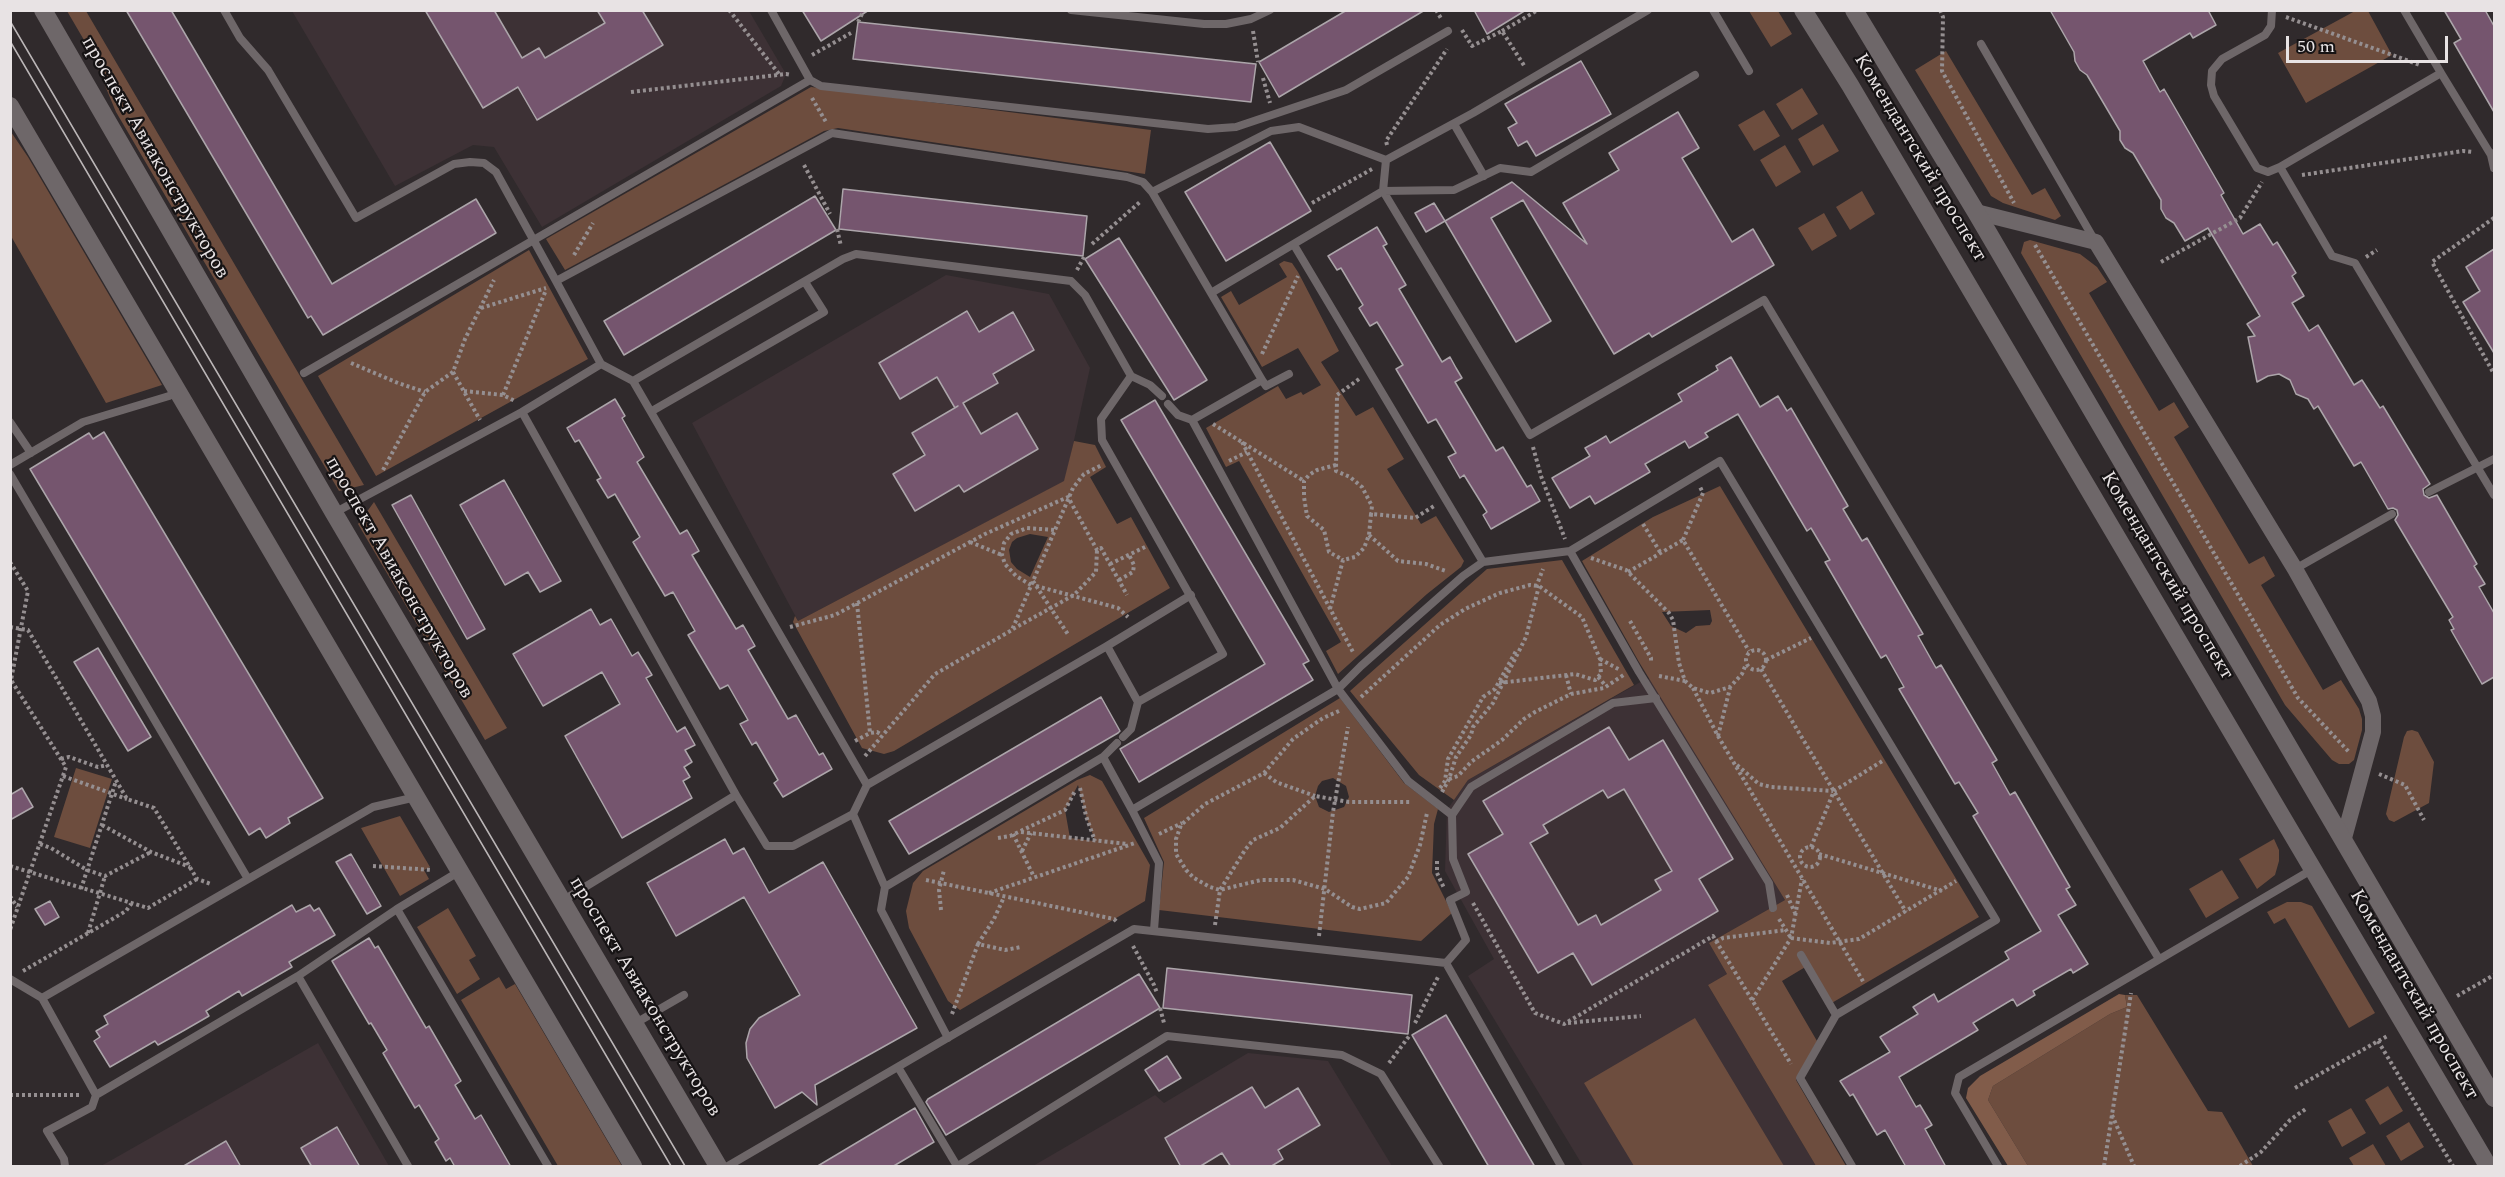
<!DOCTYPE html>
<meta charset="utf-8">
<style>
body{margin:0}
#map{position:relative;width:2505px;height:1177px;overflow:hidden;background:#302a2c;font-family:Spectral,serif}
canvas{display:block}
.frame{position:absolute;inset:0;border:12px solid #e8e3e4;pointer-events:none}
.scale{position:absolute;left:2286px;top:36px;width:162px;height:27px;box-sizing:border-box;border:3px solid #e8e3e4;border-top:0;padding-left:8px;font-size:18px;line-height:21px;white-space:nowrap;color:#e8e3e4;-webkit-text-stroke:4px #161314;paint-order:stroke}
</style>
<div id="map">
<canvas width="2505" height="1177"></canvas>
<div class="frame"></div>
<div class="scale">50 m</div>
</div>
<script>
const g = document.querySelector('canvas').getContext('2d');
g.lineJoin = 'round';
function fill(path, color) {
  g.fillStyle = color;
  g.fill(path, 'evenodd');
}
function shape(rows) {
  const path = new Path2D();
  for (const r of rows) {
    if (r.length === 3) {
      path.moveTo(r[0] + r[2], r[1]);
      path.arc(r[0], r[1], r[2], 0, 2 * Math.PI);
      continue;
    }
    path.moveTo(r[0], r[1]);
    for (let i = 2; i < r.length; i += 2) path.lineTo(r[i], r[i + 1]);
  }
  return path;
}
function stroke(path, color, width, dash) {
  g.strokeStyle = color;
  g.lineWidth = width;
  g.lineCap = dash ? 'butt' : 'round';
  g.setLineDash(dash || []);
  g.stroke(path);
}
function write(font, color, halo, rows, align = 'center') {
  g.font = font + ' Spectral,serif';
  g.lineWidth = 4.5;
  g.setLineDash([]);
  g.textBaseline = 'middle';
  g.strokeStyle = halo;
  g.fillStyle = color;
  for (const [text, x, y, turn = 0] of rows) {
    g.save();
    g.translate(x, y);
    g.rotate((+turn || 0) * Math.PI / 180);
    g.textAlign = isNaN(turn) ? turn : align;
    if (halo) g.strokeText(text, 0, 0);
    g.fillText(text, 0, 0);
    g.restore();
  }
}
fill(shape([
 [292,11,749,11,786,74,781,86,542,227,494,147,473,145,395,186],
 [946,275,1049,294,1090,368,1065,481,798,621,692,423],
 [1650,679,1785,900,1709,943,1727,974,1708,985,1816,1166,1583,1166,1468,976,1494,959,1445,871,1447,810,1468,780,1644,680],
 [318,1043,389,1166,101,1166],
 [1248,1053,1328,1061,1392,1166,1033,1166,1155,1095,1164,1103]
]), '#3d3135');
fill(shape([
 [67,11,86,11,364,485,339,491,116,112,91,52],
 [1749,11,1778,11,1792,34,1771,47],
 [2368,11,2392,55,2306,103,2278,53,2355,11],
 [1946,51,2032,195,2045,188,2061,216,2055,220,2003,203,1991,196,1915,70],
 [811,87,1151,130,1145,174,838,128,824,131,565,270,546,239],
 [1802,88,1818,114,1792,130,1776,104],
 [1764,110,1780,136,1754,151,1738,125],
 [1823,124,1839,151,1813,166,1798,139],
 [11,132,28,157,162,385,106,403,11,236],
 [1785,145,1801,172,1776,187,1760,160],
 [1862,191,1875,214,1850,230,1836,207],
 [1824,213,1837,236,1812,251,1798,228],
 [2030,240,2080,254,2097,267,2107,282,2089,293,2159,411,2174,402,2189,427,2174,437,2249,564,2264,556,2275,576,2261,585,2323,690,2341,680,2359,709,2362,719,2362,730,2354,760,2349,764,2339,764,2332,760,2285,705,2021,253,2024,242],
 [529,250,588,359,376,476,318,376],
 [1284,261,1292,263,1298,272,1339,351,1321,362,1356,416,1373,407,1404,459,1387,469,1421,524,1436,516,1464,561,1461,567,1427,594,1338,674,1326,651,1341,642,1239,461,1226,467,1206,428,1278,386,1286,399,1301,392,1303,395,1321,385,1298,348,1262,367,1221,297,1231,291,1239,305,1287,277,1279,264],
 [1074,441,1095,445,1106,467,1090,477,1117,524,1131,517,1170,588,894,751,884,754,862,748,793,622,795,616,798,621,1064,481],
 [1030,534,1048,537,1030,577,1017,569,1011,562,1009,550,1012,542,1017,538],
 [1720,486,1979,917,1830,1004,1807,966,1782,981,1817,1041,1796,1080,1846,1166,1816,1166,1708,985,1727,974,1709,943,1785,900,1639,662,1582,561,1653,517],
 [1710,610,1712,621,1710,625,1696,626,1686,633,1671,626,1662,612],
 [374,502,507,728,485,740,358,524],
 [1562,560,1634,685,1468,780,1454,800,1419,775,1350,691,1487,569],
 [1340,698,1404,783,1438,809,1434,824,1432,873,1452,913,1421,941,1159,910,1164,862,1144,818],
 [1333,778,1346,786,1349,797,1344,807,1329,812,1319,807,1315,796,1318,786,1322,781],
 [2412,730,2418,732,2434,762,2429,803,2394,822,2389,820,2386,814,2404,737,2407,731],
 [76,768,112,779,90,848,54,837],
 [1090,775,1102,781,1150,865,1145,901,960,1010,948,1001,909,928,906,911,913,883,923,871,1077,780],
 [1078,785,1087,819,1095,840,1094,841,1070,838,1065,810],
 [400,816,430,867,424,870,429,879,400,896,361,828],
 [2274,839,2279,850,2279,861,2275,875,2257,889,2239,859],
 [2222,870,2239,898,2206,918,2189,889],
 [2287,902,2301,902,2312,906,2375,1013,2349,1028,2285,918,2274,924,2267,912],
 [448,908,476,956,469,960,480,979,457,994,417,927],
 [499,977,506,989,515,984,622,1166,558,1166,461,1000],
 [2125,995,2137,995,2208,1111,2222,1112,2253,1166,2028,1166,1988,1100,1993,1086,2110,1014,2127,1007],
 [1695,1018,1784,1166,1634,1166,1584,1083],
 [2388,1086,2403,1111,2380,1125,2365,1100],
 [2351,1108,2366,1133,2342,1147,2328,1121],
 [2409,1122,2424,1147,2401,1161,2386,1136],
 [2373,1144,2386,1166,2354,1166,2349,1158]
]), '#6d4d3e');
fill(shape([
 [2119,994,2125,995,2127,1007,2110,1014,1993,1086,1988,1100,2028,1166,2008,1166,1966,1098,1968,1088,1980,1076]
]), '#815c4a');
const building = shape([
 [126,10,171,10,332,284,476,199,496,233,323,335,311,316,308,318,126,10],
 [425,10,494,10,522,58,539,48,545,58,605,23,597,10,642,10,663,45,537,120,518,87,483,108,425,10],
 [802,10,869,10,821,41,802,10],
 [1347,10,1425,10,1279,97,1259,62,1347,10],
 [1474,10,1526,10,1487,34,1474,10],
 [2050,10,2208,10,2216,25,2193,38,2190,33,2143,61,2160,92,2164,89,2224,193,2221,195,2243,234,2260,224,2273,245,2277,242,2296,273,2292,276,2304,296,2292,303,2309,331,2318,325,2354,385,2362,380,2380,408,2383,406,2430,484,2423,489,2424,495,2429,498,2437,495,2477,564,2474,566,2485,584,2479,587,2494,613,2494,677,2482,684,2451,630,2454,629,2449,620,2453,617,2395,520,2398,515,2397,510,2393,508,2388,509,2361,462,2354,466,2318,406,2314,409,2308,399,2296,394,2290,380,2279,374,2268,376,2257,382,2248,337,2255,336,2247,324,2260,316,2208,228,2185,241,2174,223,2166,218,2161,209,2161,200,2133,153,2125,148,2120,140,2120,131,2087,75,2080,70,2075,61,2074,52,2050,10],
 [2444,10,2485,10,2494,26,2494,112,2454,43,2461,39,2444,10],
 [858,22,1256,64,1251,102,853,59,858,22],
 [1581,61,1611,114,1536,156,1527,141,1518,146,1508,128,1517,123,1505,104,1581,61],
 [1678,112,1699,148,1682,158,1732,242,1753,229,1774,265,1652,337,1649,333,1614,354,1523,200,1491,218,1551,321,1516,342,1445,221,1512,182,1587,244,1563,203,1619,170,1609,153,1678,112],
 [1270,142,1311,211,1226,261,1185,192,1270,142],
 [843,189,1087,216,1083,256,839,229,843,189],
 [815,196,836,230,624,355,604,321,815,196],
 [1434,203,1445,221,1426,232,1415,213,1434,203],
 [1377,227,1387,244,1383,246,1406,285,1399,289,1442,362,1450,357,1456,368,1462,378,1455,382,1496,451,1503,447,1527,487,1531,485,1540,501,1491,529,1483,515,1487,512,1464,475,1460,478,1448,457,1456,453,1436,419,1428,423,1396,369,1403,365,1377,322,1370,326,1359,308,1363,305,1341,268,1337,270,1328,256,1377,227],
 [1119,238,1207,380,1174,400,1085,259,1119,238],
 [2494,249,2494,353,2463,302,2480,291,2466,267,2494,249],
 [967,311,979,332,1013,312,1034,350,993,374,998,383,963,403,981,434,1017,413,1038,449,964,492,959,485,915,511,893,474,925,455,912,433,958,406,955,408,937,377,900,399,879,363,967,311],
 [1731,357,1760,407,1778,396,1787,411,1791,408,1848,506,1843,509,1862,541,1867,538,1923,634,1918,636,1936,668,1941,665,1997,760,1992,763,2010,795,2015,792,2070,887,2066,889,2076,905,2058,915,2088,964,2073,973,2071,969,2033,991,2035,995,2017,1006,2013,999,1973,1023,1978,1030,1899,1077,1916,1107,1920,1105,1932,1125,1925,1129,1946,1167,1906,1167,1885,1130,1877,1135,1853,1094,1850,1096,1840,1081,1890,1052,1880,1037,1918,1014,1913,1007,1934,994,1938,1002,2009,959,2005,952,2041,931,1973,816,1978,813,1959,782,1955,784,1899,689,1904,687,1886,655,1881,658,1825,562,1830,560,1811,528,1807,531,1738,414,1705,433,1708,437,1689,448,1685,441,1645,464,1650,472,1595,504,1590,496,1570,508,1552,478,1590,456,1585,448,1596,442,1606,436,1610,443,1682,401,1678,394,1718,370,1716,366,1731,357],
 [615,399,625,416,622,418,644,457,637,462,680,534,687,530,699,551,692,555,736,629,743,625,755,646,748,650,788,719,796,715,819,755,823,753,832,769,783,797,774,783,778,780,756,742,752,745,740,724,748,720,728,685,720,689,688,635,695,631,673,592,665,596,633,542,640,537,615,494,608,498,597,480,601,478,579,440,575,442,567,428,615,399],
 [1155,400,1309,661,1303,664,1313,680,1139,782,1120,749,1265,664,1121,420,1155,400],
 [104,432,323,798,288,818,290,823,266,838,260,828,249,835,30,469,89,433,93,439,104,432],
 [504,480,561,581,540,592,528,572,505,585,460,505,504,480],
 [411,495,485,629,467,639,392,505,411,495],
 [591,609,600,625,611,619,632,656,638,652,652,675,646,678,677,732,685,727,695,745,685,750,692,762,684,767,690,777,683,781,692,798,622,838,565,736,620,704,602,672,543,706,513,654,591,609],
 [98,648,151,737,128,751,74,662,98,648],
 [1101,697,1120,731,1118,733,909,854,889,821,1101,697],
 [1609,727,1629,760,1663,740,1733,859,1699,879,1718,911,1592,985,1573,953,1538,973,1468,854,1503,834,1483,801,1609,727],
 [1624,789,1672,871,1655,880,1661,890,1601,925,1596,915,1578,925,1530,843,1548,833,1543,825,1603,790,1608,798,1624,789],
 [22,788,33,807,10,820,10,795,22,788],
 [725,839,733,854,744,848,769,893,823,862,917,1028,815,1085,817,1105,802,1092,775,1108,747,1058,746,1043,750,1029,759,1018,800,995,744,897,676,936,647,883,725,839],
 [351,854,381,906,367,914,336,862,351,854],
 [50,901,59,917,45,925,35,909,50,901],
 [292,905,296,912,310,905,314,911,319,908,335,935,289,962,292,967,242,996,239,991,206,1011,209,1016,183,1031,158,1045,155,1041,110,1067,94,1041,100,1037,96,1031,108,1024,104,1016,292,905],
 [369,938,375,948,378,946,426,1028,429,1026,461,1081,455,1085,475,1119,481,1115,511,1167,455,1167,450,1158,446,1161,435,1142,439,1139,419,1105,415,1108,383,1053,387,1050,371,1023,369,1024,332,961,369,938],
 [1167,968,1412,995,1408,1034,1163,1008,1167,968],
 [1139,974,1160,1008,946,1135,926,1102,928,1099,1139,974],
 [1446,1015,1535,1167,1489,1167,1412,1035,1446,1015],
 [1167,1056,1181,1078,1159,1091,1145,1070,1167,1056],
 [1252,1087,1265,1108,1298,1088,1320,1125,1278,1150,1283,1159,1270,1167,1231,1167,1222,1153,1199,1167,1181,1167,1165,1138,1252,1087],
 [915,1108,934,1142,892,1167,816,1167,915,1108],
 [337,1127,360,1167,312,1167,301,1148,337,1127],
 [226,1141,241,1167,182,1167,226,1141]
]);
fill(building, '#75556e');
stroke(building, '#aca5aa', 1.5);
stroke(shape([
 [729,10,779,74],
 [1436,10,1442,20],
 [1940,10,1943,17,1942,71,2014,203],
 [2286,17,2420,65],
 [858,22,864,10],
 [1462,30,1472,46,1502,31,1525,67],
 [1253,31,1258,62],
 [1502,31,1538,10],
 [812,55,851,33],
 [1263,78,1270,103],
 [631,92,786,74,791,75],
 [812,98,826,122],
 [1387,145,1386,141,1447,49],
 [804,165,830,214],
 [2302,175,2463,151,2473,152],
 [1312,203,1372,169],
 [2494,218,2432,262,2494,374],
 [837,229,841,246],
 [1092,244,1141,201],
 [2035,245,2298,698,2349,752],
 [574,255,593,223],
 [2366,257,2377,250],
 [2161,262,2240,218,2262,182],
 [1077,270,1084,257],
 [481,308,546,288],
 [1262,354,1298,276],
 [351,363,398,383,425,392],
 [453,372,480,420],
 [1359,379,1337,395,1336,471,1350,477,1362,487,1372,506,1371,514],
 [464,391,503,395,515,401],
 [503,395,546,290],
 [1213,424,1304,481],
 [1242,442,1354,654],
 [1533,447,1541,476,1565,539],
 [1229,461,1247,452],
 [1336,465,1317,470,1309,475,1304,481,1304,497,1307,516,1324,530,1329,552,1343,560],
 [383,470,425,392,453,372,465,339,494,280],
 [1643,524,1660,552],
 [1369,535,1398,561,1426,564,1446,571],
 [1683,540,1703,493,1700,487],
 [970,542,1002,555],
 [1591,558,1626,570,1669,613,1673,620,1679,663,1685,681,1693,688,1710,693,1730,687,1742,674,1746,664],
 [10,562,28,591,11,680,66,767,10,930],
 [1110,564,1147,546],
 [1628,572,1683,540,1749,651],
 [1119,580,1133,572,1134,565,1129,555],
 [1033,581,1069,636],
 [1031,585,1016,576,1005,564,1002,555,1004,543,1011,534,1027,528,1054,530],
 [1036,586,1118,608,1128,617],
 [1536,587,1543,569],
 [857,603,870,733],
 [1330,609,1343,560,1355,557,1364,548,1369,535,1371,514,1415,518,1434,506],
 [1630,621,1651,658,1651,662],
 [10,627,28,630,127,799,154,808,197,879,211,884],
 [790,627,835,615,985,534,1068,497,1097,550,1101,548,1127,595],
 [1013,629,1074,595,1096,572,1097,550],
 [1756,660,10],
 [1600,659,1620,670],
 [1766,660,1811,638],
 [1761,669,1906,912],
 [1566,675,1571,694],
 [1659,676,1685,681],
 [1598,677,1606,686],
 [1693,688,1718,736,1730,688],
 [1361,697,1440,625,1465,609,1500,593,1530,585,1539,586,1582,617,1600,659,1601,674,1595,680,1575,674,1499,683],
 [1339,711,1323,718,1293,739,1264,773,1205,804,1181,825,1176,839,1176,854,1186,870,1194,878,1210,887,1220,890,1261,880,1293,880,1325,889,1352,907,1360,909,1386,903,1408,877,1420,845,1427,813],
 [1718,736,1864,983],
 [855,741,870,733,877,732,882,735],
 [865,756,935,674,1012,630,1073,488,1084,474,1102,465],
 [61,759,69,757,98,767,107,765],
 [1737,765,1759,784,1771,787,1833,791],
 [1264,773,1276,782,1315,796],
 [2379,774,2405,785,2424,820],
 [63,776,127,799],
 [1449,779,1458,776,1471,762,1502,740,1524,719,1535,712,1571,694,1604,688,1625,674],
 [1080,788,1086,816,1095,841],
 [1440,788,1445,781,1448,759,1483,697,1495,689,1516,651],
 [1442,792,1449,779,1456,757,1471,735,1473,727,1493,703,1526,637,1539,586],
 [102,825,151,852,190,867],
 [1021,832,1127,844],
 [1013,834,1034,877],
 [1159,834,1182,823],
 [998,838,1010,836,1065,810,1075,791],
 [40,844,51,848,87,870,105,876,151,852],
 [1811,847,1834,791,1884,760],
 [1810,857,10],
 [1022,851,1031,833],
 [1819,854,1942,891],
 [1437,861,1437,873,1444,888],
 [10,866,148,908,197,879],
 [373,866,432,870],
 [926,880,1114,919,1117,922],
 [81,889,116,781],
 [989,893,1135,843],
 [1787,895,1795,913],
 [10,896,17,907],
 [1473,903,1535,1013,1564,1024,1713,936,1791,1064],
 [941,910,939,890,944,870],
 [1779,919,1791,938],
 [1215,925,1220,890,1245,850,1253,840,1280,828,1315,796,1349,802,1411,802],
 [88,933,105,876],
 [1319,936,1333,812,1348,727],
 [1791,938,1830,943,1859,939,1956,881],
 [1716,942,1723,938,1786,930],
 [978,944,994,919,1004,897],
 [1133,946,1154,985,1157,993],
 [23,971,126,911,131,904],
 [2457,996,2494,975],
 [1752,1000,1791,938,1802,879],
 [1160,1008,1164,1023],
 [952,1014,978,944,1005,950,1021,947],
 [1415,1023,1438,977],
 [1568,1023,1641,1016],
 [2378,1041,2453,1166],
 [1389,1063,1410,1035],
 [2295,1088,2389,1035],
 [10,1095,82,1095],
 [2112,1115,2134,1166],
 [2104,1166,2131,993],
 [2240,1166,2261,1152,2290,1120,2307,1108]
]), '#958f91', 4, [3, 3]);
stroke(shape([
 [224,10,240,38,268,70,356,218,454,164,470,162,484,163,496,172,556,281],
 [771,10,810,80,821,86,1208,129,1236,127,1346,90,1448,31],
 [1071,10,1204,24,1226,24,1251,19,1270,10],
 [1713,10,1749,71],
 [2272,10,2271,26,2265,35,2222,59,2212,71,2211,85,2214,96,2257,168,2268,172,2280,167],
 [2404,10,2441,73,2280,167,2332,256,2355,263,2494,495],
 [1981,44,2095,241],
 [2441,73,2491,155,2494,153],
 [1695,75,1531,172,1500,168,1454,190,1383,191,1530,435,1764,300,2159,959],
 [1454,124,1484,176],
 [2491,155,2494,168],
 [1152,192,1271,131,1299,127,1386,160],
 [1294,245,1483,562,1570,551,1720,461,1996,920,1836,1015,1800,1078,1852,1166],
 [601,364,633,381,867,785],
 [304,373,810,80],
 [1131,376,1150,385,1162,396],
 [1262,380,1266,386,1289,374],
 [1168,404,1178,415,1192,420],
 [652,411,824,312,805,282],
 [522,412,736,795],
 [10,422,31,453],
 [10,465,83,422,169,396,178,391],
 [10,474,248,879],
 [2429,492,2494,459],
 [334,513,522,412,601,364,556,281,832,133,1127,177,1143,182,1152,192,1211,293,1383,191,1386,160,1473,113,1648,10],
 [1570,551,1639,672,1769,883,1773,908],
 [2295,569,2392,514],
 [1107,646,1191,595],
 [1123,737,1131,729,1138,702],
 [1103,757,1117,743],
 [1132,810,1159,863,1154,930],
 [853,814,885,887,881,910,948,1038],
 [1452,815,1408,781,1338,689,1361,666,1463,576,1483,562],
 [885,887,1103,757,1132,810,1338,689,1192,420,1262,380,1211,293],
 [562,901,736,795,767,846,793,846,853,814,867,785,1107,646,1138,702,1223,654,1102,440,1101,419,1131,376,1085,295,1071,281,856,254,843,259,633,381],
 [397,909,548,1166],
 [1801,955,1836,1015],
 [1446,963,1466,940,1450,900,1466,892,1453,859,1452,815,1471,787,1613,703,1656,698],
 [298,976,397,909,460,871],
 [10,979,42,998],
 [634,1024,684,995],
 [898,1067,957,1166],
 [65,1166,64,1159,47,1131,92,1107,96,1095],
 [408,1166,298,976,96,1095,42,998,373,807,416,797],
 [728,1166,1134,929,1446,963,1561,1166],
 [958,1166,1167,1036,1342,1055,1381,1074,1439,1166],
 [1998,1166,1955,1093,1959,1077,2313,869]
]), '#6e6769', 8);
stroke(shape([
 [1976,212,2096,242,2295,569,2369,701,2373,716,2373,732,2344,838]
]), '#6e6769', 16);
stroke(shape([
 [43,10,334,513,718,1166],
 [1803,10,1850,85,2488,1166],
 [1854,10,1976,212,2494,1098],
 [10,106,633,1166]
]), '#6e6769', 18);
stroke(shape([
 [10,21,685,1166],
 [10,41,671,1166]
]), '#bbb6b7', 1.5);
write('20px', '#e8e3e4', '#161314', [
 ["проспект Авиаконструкторов",154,158,60],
 ["Комендантский проспект",1919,158,59],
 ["Комендантский проспект",2166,576,59],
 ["проспект Авиаконструкторов",398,578,60],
 ["Комендантский проспект",2413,995,60],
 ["проспект Авиаконструкторов",644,997,59]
]);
</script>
